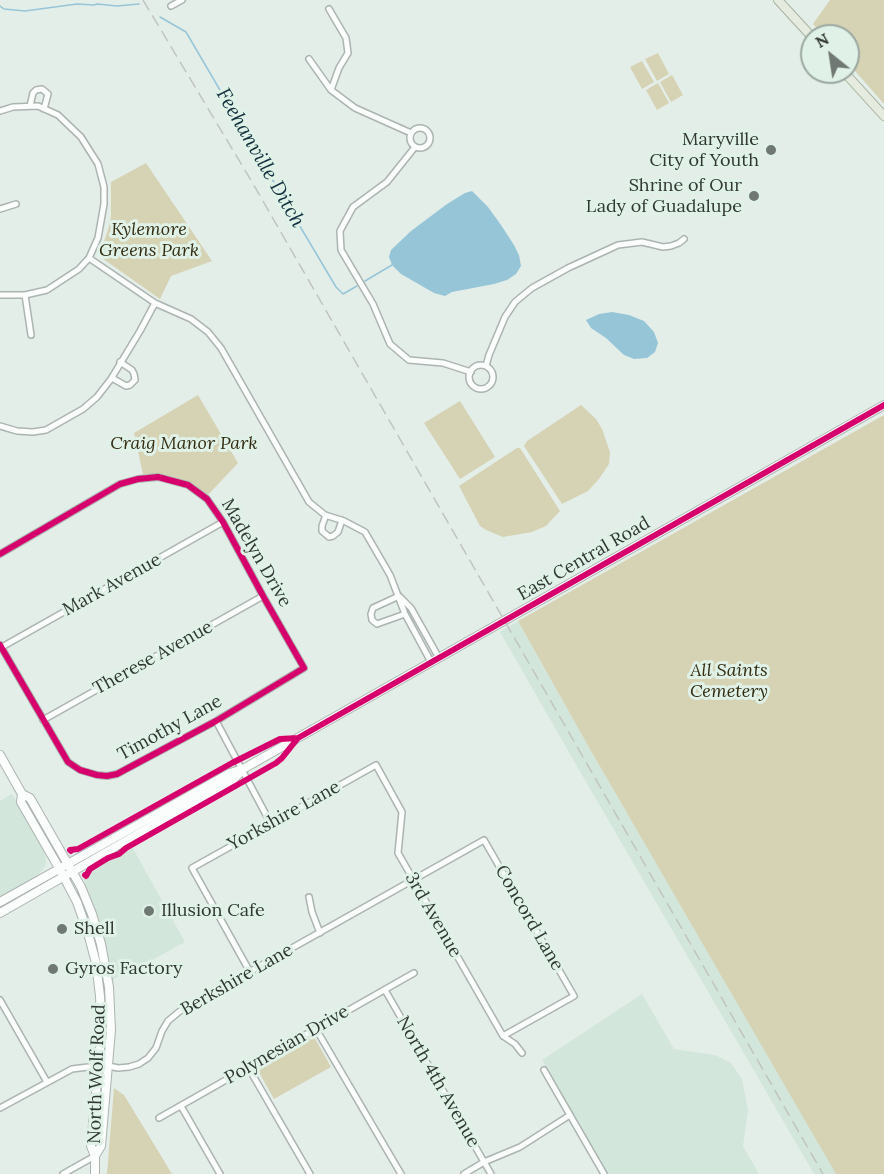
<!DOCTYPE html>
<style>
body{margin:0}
#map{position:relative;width:884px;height:1174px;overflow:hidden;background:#e4eee9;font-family:Lora,serif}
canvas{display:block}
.north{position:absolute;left:800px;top:24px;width:60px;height:60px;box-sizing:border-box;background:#e0f2e8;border:2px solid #9aa8a0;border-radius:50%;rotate:330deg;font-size:16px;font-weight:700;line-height:24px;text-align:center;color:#313834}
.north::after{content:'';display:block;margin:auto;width:21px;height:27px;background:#707873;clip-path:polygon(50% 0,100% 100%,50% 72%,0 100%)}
</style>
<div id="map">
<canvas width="884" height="1174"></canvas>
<div class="north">N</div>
</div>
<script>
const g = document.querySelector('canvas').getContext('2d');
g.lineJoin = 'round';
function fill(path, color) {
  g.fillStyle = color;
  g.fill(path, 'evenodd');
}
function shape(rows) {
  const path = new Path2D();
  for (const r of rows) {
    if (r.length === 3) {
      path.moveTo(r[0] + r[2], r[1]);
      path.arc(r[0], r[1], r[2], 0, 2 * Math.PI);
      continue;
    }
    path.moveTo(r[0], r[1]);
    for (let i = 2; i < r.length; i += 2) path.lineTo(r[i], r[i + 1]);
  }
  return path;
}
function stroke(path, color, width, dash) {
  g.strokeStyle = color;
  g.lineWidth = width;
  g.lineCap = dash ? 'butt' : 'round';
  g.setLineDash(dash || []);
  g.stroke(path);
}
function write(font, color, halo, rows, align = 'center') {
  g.font = font + ' Lora,serif';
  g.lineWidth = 6;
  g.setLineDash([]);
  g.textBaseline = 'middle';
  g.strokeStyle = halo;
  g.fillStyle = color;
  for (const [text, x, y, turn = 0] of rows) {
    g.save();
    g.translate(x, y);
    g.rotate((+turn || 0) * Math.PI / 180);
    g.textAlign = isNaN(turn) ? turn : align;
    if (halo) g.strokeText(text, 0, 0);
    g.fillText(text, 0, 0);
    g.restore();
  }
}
fill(shape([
 [518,621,587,744,837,1174,814,1174,571,756,500,632],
 [12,794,42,845,45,852,46,865,40,873,34,878,0,897,0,801],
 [130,843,185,942,127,974,124,974,115,978,113,981,113,985,104,940,85,887,84,877,89,868,94,864],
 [642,994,674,1049,715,1055,731,1063,742,1079,748,1110,743,1146,759,1174,607,1174,542,1060]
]), '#d3e6db');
fill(shape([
 [830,0,884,0,884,104,848,63,848,36,824,36,813,24],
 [658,53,669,74,657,81,645,59],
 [642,61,654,82,642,89,630,67],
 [672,75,683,95,671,102,660,82],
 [658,83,669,103,657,110,646,90],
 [146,163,212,261,171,276,160,299,99,256,108,230,111,217,111,182],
 [198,395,238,463,207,496,195,486,173,477,159,474,143,474,134,433],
 [460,401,495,457,460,479,424,423],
 [581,405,596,419,602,429,610,452,609,464,599,479,588,491,562,504,524,446,527,441],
 [884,415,884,1174,836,1174,587,744,518,621],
 [517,448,520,448,560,511,546,526,532,532,503,537,486,530,480,526,459,486],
 [313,1035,331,1067,274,1099,257,1069],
 [114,1088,124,1095,172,1174,107,1174]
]), '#d6d2b4');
fill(shape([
 [472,191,488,207,501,225,514,245,519,255,521,266,516,274,507,280,494,284,452,292,445,296,434,293,401,274,392,265,389,257,391,250,411,231,447,204,465,193],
 [612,312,629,315,644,321,654,332,658,343,655,352,647,358,634,359,624,355,606,338,591,328,586,320,599,314]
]), '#97c5d8');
stroke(shape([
 [0,6,4,9,25,11,77,4,94,5,97,4,117,6,139,4],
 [160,17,186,32,282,196,336,287,343,294,357,286],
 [365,281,392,265]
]), '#97c5d8', 1.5);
const minor = shape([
 [171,6,182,0],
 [329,9,346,38,348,53,339,68,331,90],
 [309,59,331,90,355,108,411,133],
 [30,106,33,93,36,90,42,89,48,94,44,109],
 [0,111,13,107,38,106,58,115,81,137,98,164,104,187,104,204,98,238,89,258,79,269,47,290,25,295,0,295],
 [420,138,10],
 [415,147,387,182,353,207,340,231,341,250,373,304,390,344,409,360,443,363,471,372],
 [0,209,16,204],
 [89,258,155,303,191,319,208,332,221,348,309,502,325,515,344,521,365,532,390,575,405,614,431,662],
 [25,295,31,335],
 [481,377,12],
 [486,366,489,355,505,317,515,302,532,288,568,268,618,245,642,242,663,247,671,246,679,243,684,239],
 [112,378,126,386,130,385,135,380,134,374,132,370,120,362],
 [0,426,17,431,33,432,46,430,83,409,97,397,111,379,140,331,155,303],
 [326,515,322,526,322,531,329,537,333,536,338,532,342,520],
 [0,554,120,484,138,479,158,477,188,485,207,499,223,522,263,596,304,668,216,721,117,774,107,776,97,775,80,770,68,762,0,645],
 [399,596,373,608,371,614,372,620,377,624,405,614],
 [400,597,411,608,439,658],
 [0,648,223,522],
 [43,720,263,596],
 [216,721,271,824],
 [309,897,312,912,320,933],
 [250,972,192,868,376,765,402,812,398,853,503,1036,515,1044,522,1053],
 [385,990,491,1174],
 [0,1000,47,1082],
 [316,1029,401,1174],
 [248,1067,310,1174],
 [544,1070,604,1174],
 [181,1106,220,1174],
 [0,1108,72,1069,104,1065,118,1068,129,1067,139,1064,148,1058,156,1048,162,1031,168,1021,180,1011,484,840,574,996,503,1036],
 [159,1118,414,973],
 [63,1174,95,1156],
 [464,1174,484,1162,520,1147,570,1115]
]);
const secondary = shape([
 [0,755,22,794,30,798,81,887,92,914,101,944,109,987,111,1030,101,1146,95,1156],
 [22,794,21,802,59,868,77,902,88,933,96,963,100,996,101,1019,100,1050,91,1146,95,1156,95,1174],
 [0,902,230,773,243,769,884,405],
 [0,913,234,779,242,770]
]);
const primary = shape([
 [778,0,812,37],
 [844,72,884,116]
]);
stroke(minor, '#acb4b0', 8);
stroke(secondary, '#acb4b0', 10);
stroke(primary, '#a6b29f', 10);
stroke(minor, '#fbfcfc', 5);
stroke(secondary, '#fbfcfc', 8);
stroke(primary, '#e6ebe0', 8);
stroke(shape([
 [143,0,252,182,823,1174]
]), '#c0c4c2', 1.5, [12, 6]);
stroke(shape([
 [0,554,120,484,138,479,158,477,188,485,207,499,223,522,263,596,304,668,216,721,117,774,107,776,97,775,80,770,68,762,0,645],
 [71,851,70,850,78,849,232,763,280,739,298,738],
 [85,875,86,876,90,869,108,858,119,854,126,848,276,763,282,758,298,738,884,405]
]), '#d6006c', 6);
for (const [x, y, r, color] of [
 [771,150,6,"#707873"],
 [754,196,6,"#707873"],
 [149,911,6,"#707873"],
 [62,929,6,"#707873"],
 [53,969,6,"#707873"]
]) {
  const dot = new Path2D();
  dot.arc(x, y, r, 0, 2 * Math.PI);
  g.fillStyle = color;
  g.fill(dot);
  stroke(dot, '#e0f2e8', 2);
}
write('18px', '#313834', '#e0f2e8', [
 ["Maryville",759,140,"right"],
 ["City of Youth",759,161,"right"],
 ["Shrine of Our",742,186,"right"],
 ["Lady of Guadalupe",742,207,"right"],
 ["Illusion Cafe",161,911],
 ["Shell",74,929],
 ["Gyros Factory",65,969]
], 'left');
write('italic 18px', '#332c11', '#e0f2e8', [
 ["Kylemore",149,230],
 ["Greens Park",149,251],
 ["Craig Manor Park",184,444],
 ["All Saints",729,671],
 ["Cemetery",729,692]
]);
write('18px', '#313834', '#e0f2e8', [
 ["Madelyn Drive",256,553,60],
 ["East Central Road",584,559,-30],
 ["Mark Avenue",112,585,-29],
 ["Therese Avenue",153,658,-29],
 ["Timothy Lane",170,728,-29],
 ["Yorkshire Lane",284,816,-29],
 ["3rd Avenue",433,915,60],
 ["Concord Lane",529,918,60],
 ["Berkshire Lane",237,980,-30],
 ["Polynesian Drive",287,1045,-30],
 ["North Wolf Road",97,1074,-88],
 ["North 4th Avenue",438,1082,60]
]);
write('italic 20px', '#13313e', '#e0f2e8', [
 ["Feehanville Ditch",260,158,60]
]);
</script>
